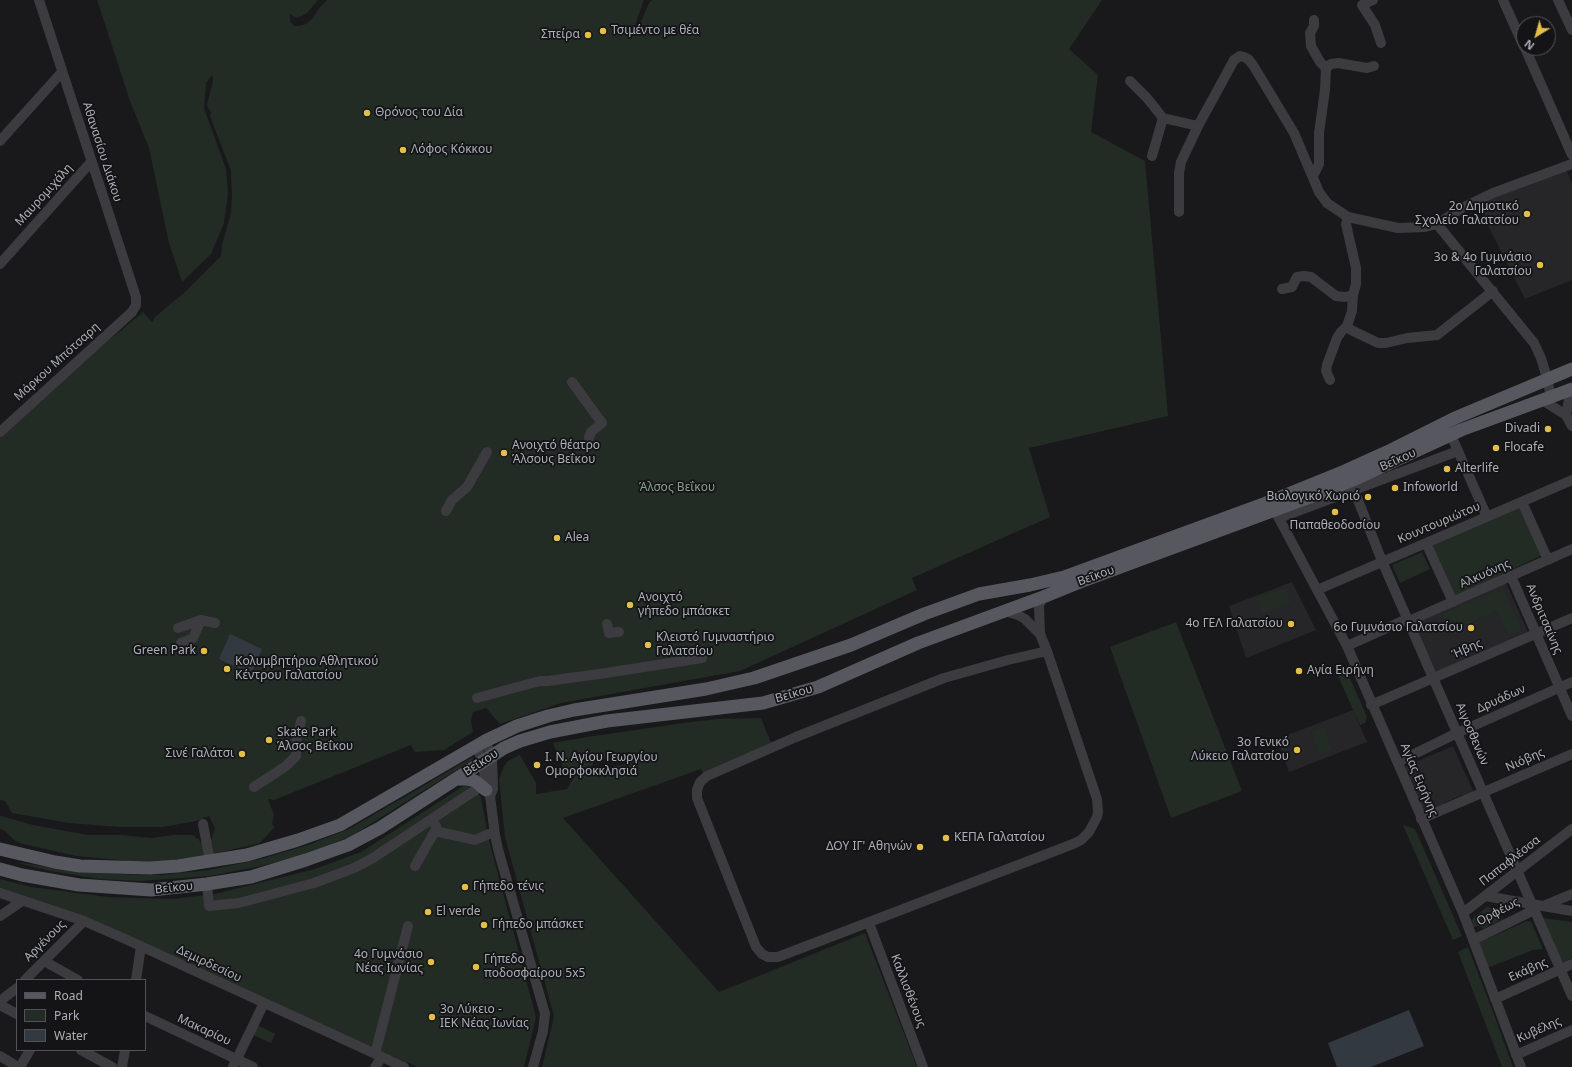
<!DOCTYPE html>
<meta charset="utf-8">
<style>
body{margin:0}
#map{position:relative;width:1572px;height:1067px;overflow:hidden;background:#19191b;font-family:"Noto Sans",sans-serif}
canvas{display:block}
.legend{position:absolute;left:16px;top:979px;width:130px;height:72px;box-sizing:border-box;background:#141416;border:1px solid #515257;margin:0;padding:5px 7px;list-style:none;font-size:12px;color:#adafb9}
.legend li{display:flex;align-items:center;gap:8px;height:20px}
.legend b{width:20px;border:1px solid #515257}
.north{position:absolute;left:1516px;top:16px;width:40px;height:40px;box-sizing:border-box;background:#141416;border:1px solid #515257;border-radius:50%;rotate:217deg;font-size:11px;font-weight:700;line-height:16px;text-align:center;color:#adafb9}
.north::after{content:'';display:block;margin:auto;width:14px;height:18px;background:#e2be4a;clip-path:polygon(50% 0,100% 100%,50% 72%,0 100%)}
</style>
<div id="map">
<canvas width="1572" height="1067"></canvas>
<ul class="legend">
<li><b style="height:5px;background:#57585f"></b>Road</li>
<li><b style="height:11px;background:#232b25"></b>Park</li>
<li><b style="height:11px;background:#323940"></b>Water</li>
</ul>
<div class="north">N</div>
</div>
<script>
const g = document.querySelector('canvas').getContext('2d');
g.lineJoin = 'round';
function fill(path, color) {
  g.fillStyle = color;
  g.fill(path, 'evenodd');
}
function shape(rows) {
  const path = new Path2D();
  for (const r of rows) {
    path.moveTo(r[0], r[1]);
    for (let i = 2; i < r.length; i += 2) path.lineTo(r[i], r[i + 1]);
  }
  return path;
}
function stroke(path, color, width, dash) {
  g.strokeStyle = color;
  g.lineWidth = width;
  g.lineCap = dash ? 'butt' : 'round';
  g.setLineDash(dash || []);
  g.stroke(path);
}
function write(font, color, halo, rows, align = 'center') {
  g.font = font + ' "Noto Sans",sans-serif';
  g.lineWidth = 3.5;
  g.setLineDash([]);
  g.textBaseline = 'middle';
  g.strokeStyle = halo;
  g.fillStyle = color;
  for (const [text, x, y, turn = 0] of rows) {
    g.save();
    g.translate(x, y);
    g.rotate((+turn || 0) * Math.PI / 180);
    g.textAlign = isNaN(turn) ? turn : align;
    if (halo) g.strokeText(text, 0, 0);
    g.fillText(text, 0, 0);
    g.restore();
  }
}
fill(shape([
 [1567,171,1572,183,1572,280,1525,299,1477,204],
 [1292,582,1316,630,1246,658,1229,606],
 [1506,583,1528,632,1436,673,1414,624],
 [1353,710,1367,742,1289,772,1277,739],
 [1453,746,1474,793,1463,797,1462,795,1444,803,1445,806,1422,815,1401,768]
]), '#262528');
fill(shape([
 [97,0,318,0,307,13,302,16,296,18,290,14,290,21,294,26,299,26,306,24,312,19,320,7,327,0,644,0,635,25,639,26,649,3,652,0,1102,0,1069,49,1098,75,1091,132,1145,161,1168,416,1029,448,1050,517,912,578,917,590,740,671,561,703,500,724,486,708,473,712,471,721,473,732,444,750,415,752,411,745,274,800,268,799,274,815,272,824,275,827,261,842,257,844,212,854,211,841,215,828,209,816,196,821,163,827,120,827,69,823,12,813,5,801,0,800,0,437,97,350,143,312,152,322,155,317,185,292,221,256,222,245,231,213,232,197,231,171,210,116,211,113,207,105,213,81,212,75,206,83,204,108,226,169,228,194,224,223,211,254,182,282,169,243,149,148,130,101],
 [1520,505,1542,555,1454,598,1431,546],
 [1422,552,1430,569,1400,583,1392,565],
 [1286,588,1291,603,1262,614,1257,598],
 [1503,588,1522,630,1508,636,1497,611,1450,632,1442,614],
 [1176,622,1242,791,1171,818,1110,647],
 [1342,668,1347,671,1367,717,1365,723,1360,725,1337,674,1339,670],
 [761,718,771,743,703,773,701,769,563,818,719,992,865,933,917,1067,542,1067,554,1016,505,837,499,779,504,766,508,761,520,755,536,783,536,794,567,789,576,774,627,764,630,752,615,755,614,756,594,762,591,766,576,769,563,768,553,743,587,737,683,723,717,719],
 [1324,727,1332,750,1319,754,1311,732],
 [473,757,474,759,353,835,311,853,261,866,210,876,140,881,100,879,50,871,14,862,85,872,139,875,161,875,209,870,261,859,308,845,349,829],
 [465,785,477,791,481,798,489,840,536,1017,524,1067,418,1067,0,890,0,879,31,887,108,897,172,899,215,894,315,869,361,852],
 [0,815,1,816,33,825,88,835,121,835,151,838,174,835,193,835,200,841,206,850,205,856,200,857,165,861,128,861,76,856,23,844,14,840,5,831,0,829],
 [1403,825,1415,829,1462,936,1453,940],
 [1487,907,1500,910,1500,913,1497,913,1497,916,1501,916,1503,919,1483,929,1482,927,1478,926,1472,928,1471,921,1475,916],
 [1543,918,1572,922,1572,958,1562,963],
 [1527,921,1531,922,1543,949,1533,950,1487,968,1478,943],
 [1468,947,1493,1012,1513,1067,1502,1067,1458,952],
 [257,1025,275,1034,271,1043,253,1035]
]), '#232b25');
fill(shape([
 [230,634,262,649,251,674,219,659],
 [1409,1010,1424,1046,1371,1067,1337,1067,1328,1043]
]), '#323940');
stroke(shape([
 [1373,0,1362,5,1375,25,1381,43],
 [1503,0,1524,47],
 [1558,0,1572,30],
 [1525,48,1572,155],
 [1326,68,1331,64,1338,63,1367,68,1374,66],
 [1130,81,1147,98,1163,118],
 [0,141,62,72],
 [1152,156,1163,118,1198,126],
 [1313,176,1319,164,1319,133,1325,90,1326,68,1320,62,1311,46,1310,33,1314,26,1314,20],
 [1179,212,1179,173,1181,162,1198,126,1234,60,1240,56,1244,57,1248,59,1253,65,1294,133,1319,192,1327,203,1348,217,1398,228,1425,227,1437,224,1534,343,1541,358,1547,378,1550,392,1548,398],
 [1348,217,1346,224,1356,268,1356,284,1353,295,1352,311,1347,326,1351,330,1378,343,1386,343,1407,338,1437,335,1493,291],
 [1437,224,1462,208,1493,193,1572,164],
 [0,264,91,162],
 [1282,289,1292,287,1297,277,1304,276,1311,277,1336,296,1345,297,1353,295],
 [1330,380,1326,371,1327,365,1337,338,1341,332,1347,326],
 [572,382,602,423,591,432,589,438],
 [1542,400,1566,415,1572,426],
 [1566,415,1571,389],
 [0,432,132,312,136,305,136,297,39,0],
 [1451,435,1487,517],
 [1353,480,1354,490,1382,561,1572,996],
 [1522,502,1548,560],
 [446,511,452,500,467,487,487,452],
 [1275,511,1347,646,1463,913,1521,1067],
 [1279,518,1458,451],
 [1426,543,1453,602],
 [1511,576,1572,716],
 [1317,590,1572,480],
 [1043,597,1039,605,1040,634,1047,651,1097,799,1098,812,1097,817,1089,832,1081,840,1073,844,778,957,768,957,762,954,756,947,697,798,697,790,700,782,707,776,796,737,944,678,1008,660,1047,651],
 [1004,611,1018,615,1025,619,1040,634],
 [1409,621,1572,549],
 [607,624,609,633,619,632],
 [178,628,201,620],
 [181,643,193,638,201,620,215,623],
 [1347,646,1407,619],
 [477,698,540,681,548,681,606,673,702,658],
 [1371,705,1572,618],
 [485,741,492,756,493,789,490,796],
 [476,746,483,762,486,790,490,796,495,835,498,849,545,1014,543,1031,533,1067],
 [1398,762,1457,733,1572,682],
 [254,787,286,766,296,756,296,743,301,721],
 [1421,819,1572,754],
 [203,824,210,861],
 [435,831,475,840,489,834],
 [415,866,435,831,436,826],
 [207,884,209,906,239,903,314,883,354,868,373,858,477,789],
 [0,893,84,921,123,938,404,1067],
 [1485,896,1572,911],
 [1543,906,1572,894],
 [1463,913,1572,829],
 [0,916,22,901],
 [869,923,923,1067],
 [1473,940,1528,913,1532,904],
 [44,961,78,980],
 [25,980,84,921],
 [136,980,141,946],
 [1495,999,1572,964],
 [0,1001,17,988],
 [0,1005,17,1014],
 [145,1016,253,1067],
 [81,1050,112,1067],
 [375,1054,408,926],
 [1516,1055,1572,1030],
 [0,1056,18,1067],
 [20,1067,30,1050],
 [122,1067,125,1050],
 [233,1067,264,1003],
 [375,1067,382,1057]
]), '#3b3b40', 10);
stroke(shape([
 [456,779,466,779,475,781,486,790],
 [0,849,55,862,80,866,150,868,178,866,247,855,298,840,340,825,485,741,517,726,548,716,574,710,706,689,754,678,851,645,924,614,979,594,1030,585,1064,577,1266,503,1345,471,1387,452,1455,418,1572,369],
 [0,869,22,875,79,885,151,890,207,884,251,877,306,860,348,845,380,828,504,748,520,741,550,732,607,721,763,703,818,687,918,643,1043,597,1080,582,1313,496,1353,480,1461,430,1572,389]
]), '#57585f', 13);
for (const [x, y, r, color] of [
 [603,31,4,"#e2be4a"],
 [588,35,4,"#e2be4a"],
 [367,113,4,"#e2be4a"],
 [403,150,4,"#e2be4a"],
 [1527,214,4,"#e2be4a"],
 [1540,265,4,"#e2be4a"],
 [1548,429,4,"#e2be4a"],
 [1496,448,4,"#e2be4a"],
 [504,453,4,"#e2be4a"],
 [1447,469,4,"#e2be4a"],
 [1395,488,4,"#e2be4a"],
 [1368,497,4,"#e2be4a"],
 [1335,512,4,"#e2be4a"],
 [557,538,4,"#e2be4a"],
 [630,605,4,"#e2be4a"],
 [1291,624,4,"#e2be4a"],
 [1471,628,4,"#e2be4a"],
 [648,645,4,"#e2be4a"],
 [204,651,4,"#e2be4a"],
 [227,669,4,"#e2be4a"],
 [1299,671,4,"#e2be4a"],
 [269,740,4,"#e2be4a"],
 [1297,750,4,"#e2be4a"],
 [242,754,4,"#e2be4a"],
 [537,765,4,"#e2be4a"],
 [946,838,4,"#e2be4a"],
 [920,847,4,"#e2be4a"],
 [465,887,4,"#e2be4a"],
 [428,912,4,"#e2be4a"],
 [484,925,4,"#e2be4a"],
 [431,962,4,"#e2be4a"],
 [476,967,4,"#e2be4a"],
 [432,1017,4,"#e2be4a"]
]) {
  const dot = new Path2D();
  dot.arc(x, y, r, 0, 2 * Math.PI);
  g.fillStyle = color;
  g.fill(dot);
  stroke(dot, '#141416', 1.5);
}
write('12px', '#adafb9', '#141416', [
 ["Τσιμέντο με θέα",611,31],
 ["Σπείρα",580,35,"right"],
 ["Θρόνος του Δία",375,113],
 ["Λόφος Κόκκου",411,150],
 ["2ο Δημοτικό",1519,207,"right"],
 ["Σχολείο Γαλατσίου",1519,221,"right"],
 ["3ο & 4ο Γυμνάσιο",1532,258,"right"],
 ["Γαλατσίου",1532,272,"right"],
 ["Divadi",1540,429,"right"],
 ["Ανοιχτό θέατρο",512,446],
 ["Άλσους Βεΐκου",512,460],
 ["Flocafe",1504,448],
 ["Alterlife",1455,469],
 ["Infoworld",1403,488],
 ["Βιολογικό Χωριό",1360,497,"right"],
 ["Παπαθεοδοσίου",1335,526,"center"],
 ["Alea",565,538],
 ["Ανοιχτό",638,598],
 ["γήπεδο μπάσκετ",638,612],
 ["4ο ΓΕΛ Γαλατσίου",1283,624,"right"],
 ["6ο Γυμνάσιο Γαλατσίου",1463,628,"right"],
 ["Κλειστό Γυμναστήριο",656,638],
 ["Γαλατσίου",656,652],
 ["Green Park",196,651,"right"],
 ["Κολυμβητήριο Αθλητικού",235,662],
 ["Κέντρου Γαλατσίου",235,676],
 ["Αγία Ειρήνη",1307,671],
 ["Skate Park",277,733],
 ["Άλσος Βεΐκου",277,747],
 ["3ο Γενικό",1289,743,"right"],
 ["Λύκειο Γαλατσίου",1289,757,"right"],
 ["Σινέ Γαλάτσι",234,754,"right"],
 ["Ι. Ν. Αγίου Γεωργίου",545,758],
 ["Ομορφοκκλησιά",545,772],
 ["ΚΕΠΑ Γαλατσίου",954,838],
 ["ΔΟΥ ΙΓ' Αθηνών",912,847,"right"],
 ["Γήπεδο τένις",473,887],
 ["El verde",436,912],
 ["Γήπεδο μπάσκετ",492,925],
 ["4ο Γυμνάσιο",423,955,"right"],
 ["Νέας Ιωνίας",423,969,"right"],
 ["Γήπεδο",484,960],
 ["ποδοσφαίρου 5x5",484,974],
 ["3ο Λύκειο -",440,1010],
 ["ΙΕΚ Νέας Ιωνίας",440,1024]
], 'left');
write('12px', '#adafb9', '#141416', [
 ["Αθανασίου Διάκου",102,152,72],
 ["Μαυρομιχάλη",44,195,-48],
 ["Μάρκου Μπότσαρη",57,362,-42],
 ["Βεΐκου",1398,460,-24],
 ["Κουντουριώτου",1439,523,-23],
 ["Αλκυόνης",1485,574,-24],
 ["Βεΐκου",1096,576,-20],
 ["Ανδριτσαίνης",1544,619,67],
 ["Ήβης",1467,649,-24],
 ["Βεΐκου",794,694,-16],
 ["Δρυάδων",1501,699,-24],
 ["Αιγοσθενών",1472,734,67],
 ["Νιόβης",1525,760,-24],
 ["Βεΐκου",481,763,-33],
 ["Αγίας Ειρήνης",1419,780,67],
 ["Παπαφλέσσα",1510,861,-38],
 ["Βεΐκου",174,888,-6],
 ["Ορφέως",1498,912,-28],
 ["Αργένους",45,941,-45],
 ["Δεμιρδεσίου",209,964,25],
 ["Εκάβης",1528,970,-24],
 ["Καλλισθένους",908,991,69],
 ["Μακαρίου",204,1030,25],
 ["Κυβέλης",1539,1030,-24]
]);
write('12px', '#86a38a', '#141416', [
 ["Άλσος Βεΐκου",677,488]
]);
</script>
